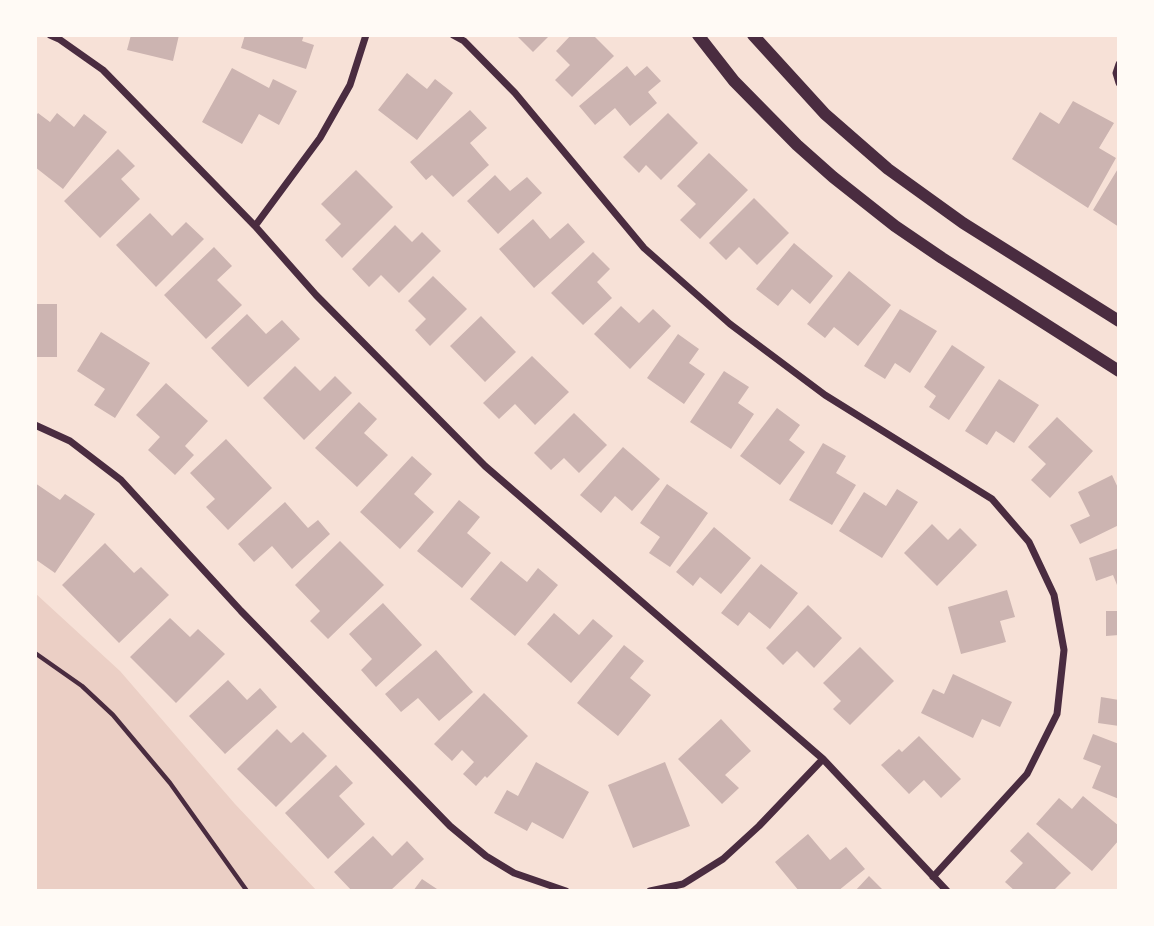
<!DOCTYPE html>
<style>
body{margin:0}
#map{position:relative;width:1154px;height:926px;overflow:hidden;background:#f7e1d7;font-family:Raleway,sans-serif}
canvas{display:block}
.frame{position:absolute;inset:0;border:37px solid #fffaf5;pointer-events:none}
</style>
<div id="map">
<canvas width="1154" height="926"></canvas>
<div class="frame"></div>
</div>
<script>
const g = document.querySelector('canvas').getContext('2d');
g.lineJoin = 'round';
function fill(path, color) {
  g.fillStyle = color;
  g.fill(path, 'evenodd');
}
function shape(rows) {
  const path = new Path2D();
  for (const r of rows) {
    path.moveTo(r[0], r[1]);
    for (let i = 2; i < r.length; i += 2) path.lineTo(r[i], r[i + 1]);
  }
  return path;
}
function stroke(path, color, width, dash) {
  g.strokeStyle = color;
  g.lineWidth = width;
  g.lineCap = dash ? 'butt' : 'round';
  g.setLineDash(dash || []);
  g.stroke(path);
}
fill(shape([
 [35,593,120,671,235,804,317,891,35,891]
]), '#ebcfc5');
fill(shape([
 [131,35,179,35,173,61,127,50],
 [245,35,304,35,302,41,314,45,306,69,241,48],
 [516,35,550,35,533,52],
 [571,35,593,35,614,56,572,97,555,80,570,65,556,51],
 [627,66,635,76,647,66,661,81,648,92,657,103,630,126,615,108,595,125,579,106],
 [232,68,269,88,273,79,297,91,279,125,259,114,242,144,202,122],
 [407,73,427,89,435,79,453,93,417,140,378,110],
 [1073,101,1114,123,1099,148,1116,158,1088,208,1012,159,1040,112,1059,124],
 [470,110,487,128,470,143,489,165,453,197,432,175,426,180,410,162],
 [38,113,50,122,57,113,74,127,84,114,107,132,63,189,35,167,35,117],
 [668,113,698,143,661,180,646,165,639,173,623,157],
 [118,149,135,166,121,179,140,199,100,238,64,201],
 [709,153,748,190,700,239,680,220,696,204,677,186],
 [1119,167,1119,227,1093,210],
 [356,170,393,207,342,258,325,240,341,224,321,204],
 [495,175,510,191,527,177,542,193,498,234,467,201],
 [754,198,789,233,757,265,739,247,726,260,709,243],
 [150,213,172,236,186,222,204,239,156,287,116,245],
 [533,219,550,239,568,223,585,242,534,288,499,249],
 [395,225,412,242,422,232,441,251,399,293,381,275,369,287,352,269],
 [794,243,833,276,810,304,792,289,778,306,756,289],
 [214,247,232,266,217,280,242,305,206,339,164,295],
 [593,252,610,269,597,282,612,298,583,325,551,293],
 [849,271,891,305,858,346,834,327,825,338,807,324],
 [433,276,467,309,430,346,415,330,426,319,408,301],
 [35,304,57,304,57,357,35,357],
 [621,306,639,323,653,309,671,326,630,369,594,334],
 [900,309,937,331,910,373,895,363,885,379,864,366],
 [247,314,266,334,282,320,300,339,248,387,211,348],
 [481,316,516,352,485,382,450,346],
 [101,332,150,363,115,418,94,405,105,389,77,371],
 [678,334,699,349,689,363,705,374,684,404,647,378],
 [952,345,985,367,949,420,929,407,936,396,924,387],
 [532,356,569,392,535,425,515,404,499,419,483,403],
 [295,366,320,391,335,376,352,393,304,440,263,398],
 [724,371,749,387,738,403,754,414,731,449,690,422],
 [999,379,1039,405,1014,443,996,431,987,445,965,431],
 [166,383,208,421,185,446,194,455,175,475,148,450,160,437,136,415],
 [359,402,377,419,364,433,388,455,357,487,315,448],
 [777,408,800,425,789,440,805,452,780,485,740,456],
 [574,413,607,445,579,473,564,458,551,470,534,453],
 [1057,417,1093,451,1050,498,1031,480,1046,464,1028,447],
 [226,439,272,488,228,530,206,507,215,499,190,473],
 [823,443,846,456,836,473,856,485,832,525,789,500],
 [623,447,660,479,632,511,615,496,601,513,580,495],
 [412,456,432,474,414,494,434,512,400,549,360,512],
 [1112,475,1119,490,1119,525,1080,544,1070,525,1090,516,1078,492],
 [35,483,60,500,65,494,95,514,55,573,35,559],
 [667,484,708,513,670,567,649,553,660,537,640,523],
 [897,489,918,502,882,558,839,531,864,492,886,506],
 [459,500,480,517,467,533,491,553,462,588,417,551],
 [285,502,308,528,318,520,330,534,292,569,272,546,254,562,238,544],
 [932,524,948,540,960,528,977,545,937,586,904,553],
 [714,527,751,558,721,594,700,577,693,586,676,572],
 [340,541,384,585,328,639,310,621,320,611,295,585],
 [105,543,134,573,141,567,169,595,119,643,62,585],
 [1119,548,1119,590,1113,575,1096,581,1089,558],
 [501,561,527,582,538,568,558,585,515,636,470,599],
 [761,564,798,593,770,629,749,612,738,626,721,613],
 [1007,590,1015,617,1000,621,1006,642,961,654,948,607],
 [383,603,422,645,376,687,361,670,372,659,349,634],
 [808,605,842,638,814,668,797,651,783,665,766,648],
 [1106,611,1119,611,1119,635,1106,636],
 [554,613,579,635,593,619,613,636,571,683,527,644],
 [170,618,190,637,198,629,225,654,176,703,130,657],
 [624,645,644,661,630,678,651,695,618,736,577,703],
 [860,647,894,681,850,725,833,709,841,701,823,683],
 [436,650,473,692,439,721,418,698,401,712,385,694],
 [953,674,1012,702,1000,727,982,719,973,738,921,713,933,689,944,694],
 [228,680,247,700,260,688,277,707,225,754,189,716],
 [484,693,528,736,487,778,485,776,476,786,463,774,474,762,462,750,452,761,434,744],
 [1101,697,1119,700,1119,726,1098,723],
 [721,719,751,751,725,775,739,788,722,804,678,759],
 [277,729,291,743,303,732,327,756,276,807,237,769],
 [1093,734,1119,744,1119,799,1092,788,1101,766,1083,759],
 [919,736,961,779,941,798,924,780,909,794,881,765,899,749,902,752],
 [536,762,589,792,563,839,532,822,527,831,494,813,507,790,518,796],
 [665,762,690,826,633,848,608,785],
 [336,765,353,783,339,796,365,824,328,859,285,813],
 [1083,796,1119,826,1119,840,1092,871,1036,824,1059,798,1072,809],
 [1028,832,1071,873,1053,891,1015,891,1005,882,1023,863,1010,851],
 [808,834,830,860,846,847,865,869,838,891,799,891,775,862],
 [373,836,392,856,407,841,424,859,390,891,352,891,334,872],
 [869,876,884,891,855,891],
 [422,879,440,891,413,891]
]), '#ccb4b1');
stroke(shape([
 [35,653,82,686,113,715,170,783,247,891]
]), '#4a2c40', 4.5);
stroke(shape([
 [50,35,59,39,103,70,255,226,316,295,485,466,823,759,947,891],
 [453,35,464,41,515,93,644,248,730,324,825,395,992,499,1029,542,1054,595,1064,650,1057,714,1027,774,933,877],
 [1119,64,1116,73,1119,83],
 [255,226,320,138,350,85,366,35],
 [35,425,70,441,121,480,241,611,450,826,486,856,514,873,566,891],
 [650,891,683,884,723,859,759,826,823,759]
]), '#4a2c40', 7);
stroke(shape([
 [698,35,734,81,797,145,833,177,895,226,942,258,1119,371],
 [753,35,825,114,888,169,963,223,1119,321]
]), '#4a2c40', 12);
</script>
